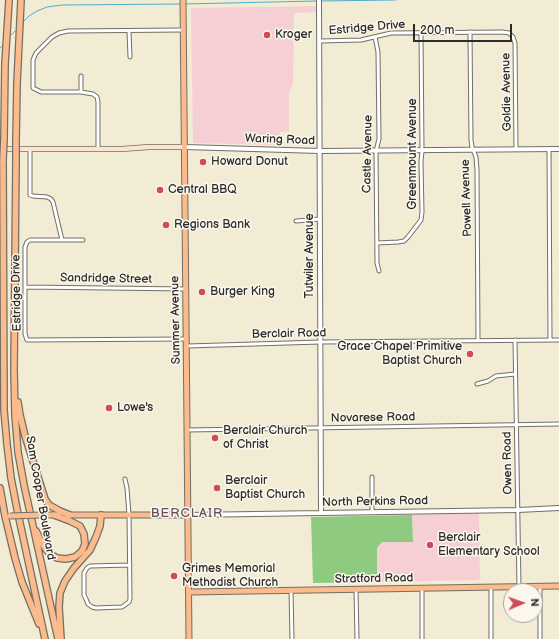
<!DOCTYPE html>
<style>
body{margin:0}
#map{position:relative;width:559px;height:639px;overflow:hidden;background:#f2ecd4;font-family:"Balsamiq Sans",sans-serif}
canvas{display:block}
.north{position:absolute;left:503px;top:583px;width:40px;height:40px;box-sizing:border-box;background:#fbf7ec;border:1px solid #a8a59f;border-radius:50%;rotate:88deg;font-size:11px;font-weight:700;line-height:16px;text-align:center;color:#2b2b2b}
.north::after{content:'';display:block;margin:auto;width:14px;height:18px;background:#d1495b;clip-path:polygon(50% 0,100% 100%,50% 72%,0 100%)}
.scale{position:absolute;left:413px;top:24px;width:99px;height:18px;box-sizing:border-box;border:2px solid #2b2b2b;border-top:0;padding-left:5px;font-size:12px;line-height:14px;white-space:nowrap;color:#2b2b2b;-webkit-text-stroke:3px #fbf7ec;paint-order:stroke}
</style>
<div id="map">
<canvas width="559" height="639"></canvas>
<div class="north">N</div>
<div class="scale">200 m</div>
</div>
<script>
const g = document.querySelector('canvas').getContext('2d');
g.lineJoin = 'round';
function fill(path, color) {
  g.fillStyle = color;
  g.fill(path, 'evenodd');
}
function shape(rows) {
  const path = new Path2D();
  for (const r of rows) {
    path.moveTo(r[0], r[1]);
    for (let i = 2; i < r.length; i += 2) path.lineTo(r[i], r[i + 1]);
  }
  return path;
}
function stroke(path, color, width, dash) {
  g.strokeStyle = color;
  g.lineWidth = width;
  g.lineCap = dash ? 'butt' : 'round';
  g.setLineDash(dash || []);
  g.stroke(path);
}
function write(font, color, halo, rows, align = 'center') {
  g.font = font + ' "Balsamiq Sans",sans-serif';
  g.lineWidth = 3;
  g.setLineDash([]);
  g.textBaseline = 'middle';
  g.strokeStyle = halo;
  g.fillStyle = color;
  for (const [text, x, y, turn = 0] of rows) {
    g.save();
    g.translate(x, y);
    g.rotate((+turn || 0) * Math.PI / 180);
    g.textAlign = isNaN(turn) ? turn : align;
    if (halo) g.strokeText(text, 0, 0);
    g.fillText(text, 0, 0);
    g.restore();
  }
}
fill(shape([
 [319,6,319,12,294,13,293,85,289,92,289,131,280,132,280,145,193,143,191,8],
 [479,512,480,580,377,582,377,548,382,542,413,542,412,515]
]), '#f6cfd5');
fill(shape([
 [412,515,413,542,382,542,377,548,377,582,313,583,311,517]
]), '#8eca7f');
stroke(shape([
 [320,1,396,0],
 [184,4,317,1],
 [24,21,29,16,37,11,47,7,62,5,181,4],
 [11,35,15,31],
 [0,48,2,46]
]), '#4dadcc', 1);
const minor = shape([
 [129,31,130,57],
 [470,32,471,140,472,147,476,157,477,170,478,340],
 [375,37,378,52,379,139,376,151,377,263,379,271],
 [320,41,361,40,391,33,503,32,509,33,513,37,515,43,516,149],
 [81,92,81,76],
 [30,149,30,195,33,196,47,197,51,199,53,202,62,240],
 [98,149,98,102,97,97,93,94,81,92,41,92,33,88,33,60,36,53,52,37,59,33,68,31,183,30],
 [549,149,550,340],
 [296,221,320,219],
 [83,240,30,240,27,242,25,247,25,334,27,340,187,339],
 [377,243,398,242,404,241,408,237,421,220,422,212,421,162,422,151,421,33],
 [26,287,186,289],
 [515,340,519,586],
 [187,346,321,342,559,340],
 [477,384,488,381,496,376,515,374],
 [187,430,559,424],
 [372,477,372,512],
 [125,479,127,488,129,515,130,599,129,602,122,607,96,608,92,607,88,604,86,599,84,595,84,573,87,568,90,566,130,565],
 [540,586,540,639],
 [491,587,491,639],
 [422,588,422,639],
 [356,589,357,639],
 [291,590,292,639]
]);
const tertiary = shape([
 [319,0,321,513],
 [185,147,320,151,559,149],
 [189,515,518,510,559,508]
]);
const secondary = shape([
 [0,149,122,149,149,147,185,147]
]);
const primary = shape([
 [183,0,189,639],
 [41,515,58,515],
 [68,515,189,515],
 [189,592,559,586]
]);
const motorway = shape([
 [4,139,5,64,9,0],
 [16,141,17,84,21,0],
 [3,160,4,410,7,444,11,478,17,509,45,639],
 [16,161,14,370,15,415,18,452,24,485,58,639],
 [18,402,20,415,25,436,45,499,49,505,60,511,70,515],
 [0,488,5,516,15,558,22,582,39,624],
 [36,531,44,547,50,554,57,558,66,559,75,557,82,551,85,544,84,534,80,526,70,521,54,515],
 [61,639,59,607,60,593,65,581,74,568,90,550,96,537,100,526,101,515]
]);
stroke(minor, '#716f66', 5);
stroke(tertiary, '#716f66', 6);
stroke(secondary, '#716f66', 6);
stroke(primary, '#716f66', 7);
stroke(motorway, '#716f66', 8);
stroke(minor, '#fff', 3);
stroke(tertiary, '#fff', 4);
stroke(secondary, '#fde4d1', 4.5);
stroke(primary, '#fbbb8d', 5);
stroke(motorway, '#fbbb8d', 5.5);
const primaryBridge = shape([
 [10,516,41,515]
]);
const motorwayBridge = shape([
 [3,160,4,139],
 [16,161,16,141]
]);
stroke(primaryBridge, '#716f66', 7, []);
stroke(motorwayBridge, '#716f66', 8, []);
stroke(primaryBridge, '#fbbb8d', 5);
stroke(motorwayBridge, '#fbbb8d', 5.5);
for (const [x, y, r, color] of [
 [267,35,4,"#d1495b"],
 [203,162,4,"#d1495b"],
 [160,190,4,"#d1495b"],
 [166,225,4,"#d1495b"],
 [202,292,4,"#d1495b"],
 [470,354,4,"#d1495b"],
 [109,408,4,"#d1495b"],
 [215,438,4,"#d1495b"],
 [217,488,4,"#d1495b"],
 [430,545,4,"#d1495b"],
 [174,576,4,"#d1495b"]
]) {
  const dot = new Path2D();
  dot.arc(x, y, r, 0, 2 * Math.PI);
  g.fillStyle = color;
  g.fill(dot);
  stroke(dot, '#fbf7ec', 1.5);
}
write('12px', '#2b2b2b', '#fbf7ec', [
 ["Estridge Drive",367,28,-5],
 ["Goldie Avenue",507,92,-91],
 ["Waring Road",280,140,2],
 ["Castle Avenue",368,154,-89],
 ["Greenmount Avenue",413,154,-90],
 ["Powell Avenue",467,198,-92],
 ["Tutwiler Avenue",310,256,-90],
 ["Sandridge Street",106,279,1],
 ["Estridge Drive",17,293,-91],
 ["Summer Avenue",176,320,-91],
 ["Berclair Road",289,334,-1],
 ["Novarese Road",373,418,-1],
 ["Owen Road",508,463,-91],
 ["Sam Cooper Boulevard",40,498,80],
 ["North Perkins Road",375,502,-1],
 ["Stratford Road",374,579,-1]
]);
write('12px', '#2b2b2b', '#fbf7ec', [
 ["Kroger",275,35],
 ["Howard Donut",211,162],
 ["Central BBQ",168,190],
 ["Regions Bank",174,225],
 ["Burger King",210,292],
 ["Grace Chapel Primitive",462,347,"right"],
 ["Baptist Church",462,361,"right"],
 ["Lowe's",117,408],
 ["Berclair Church",223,431],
 ["of Christ",223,445],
 ["Berclair",225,481],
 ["Baptist Church",225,495],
 ["Berclair",438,538],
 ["Elementary School",438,552],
 ["Grimes Memorial",182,569],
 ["Methodist Church",182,583]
], 'left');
g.letterSpacing = '1px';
write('13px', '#674e5d', '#fbf7ec', [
 ["BERCLAIR",187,514]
]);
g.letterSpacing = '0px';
</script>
